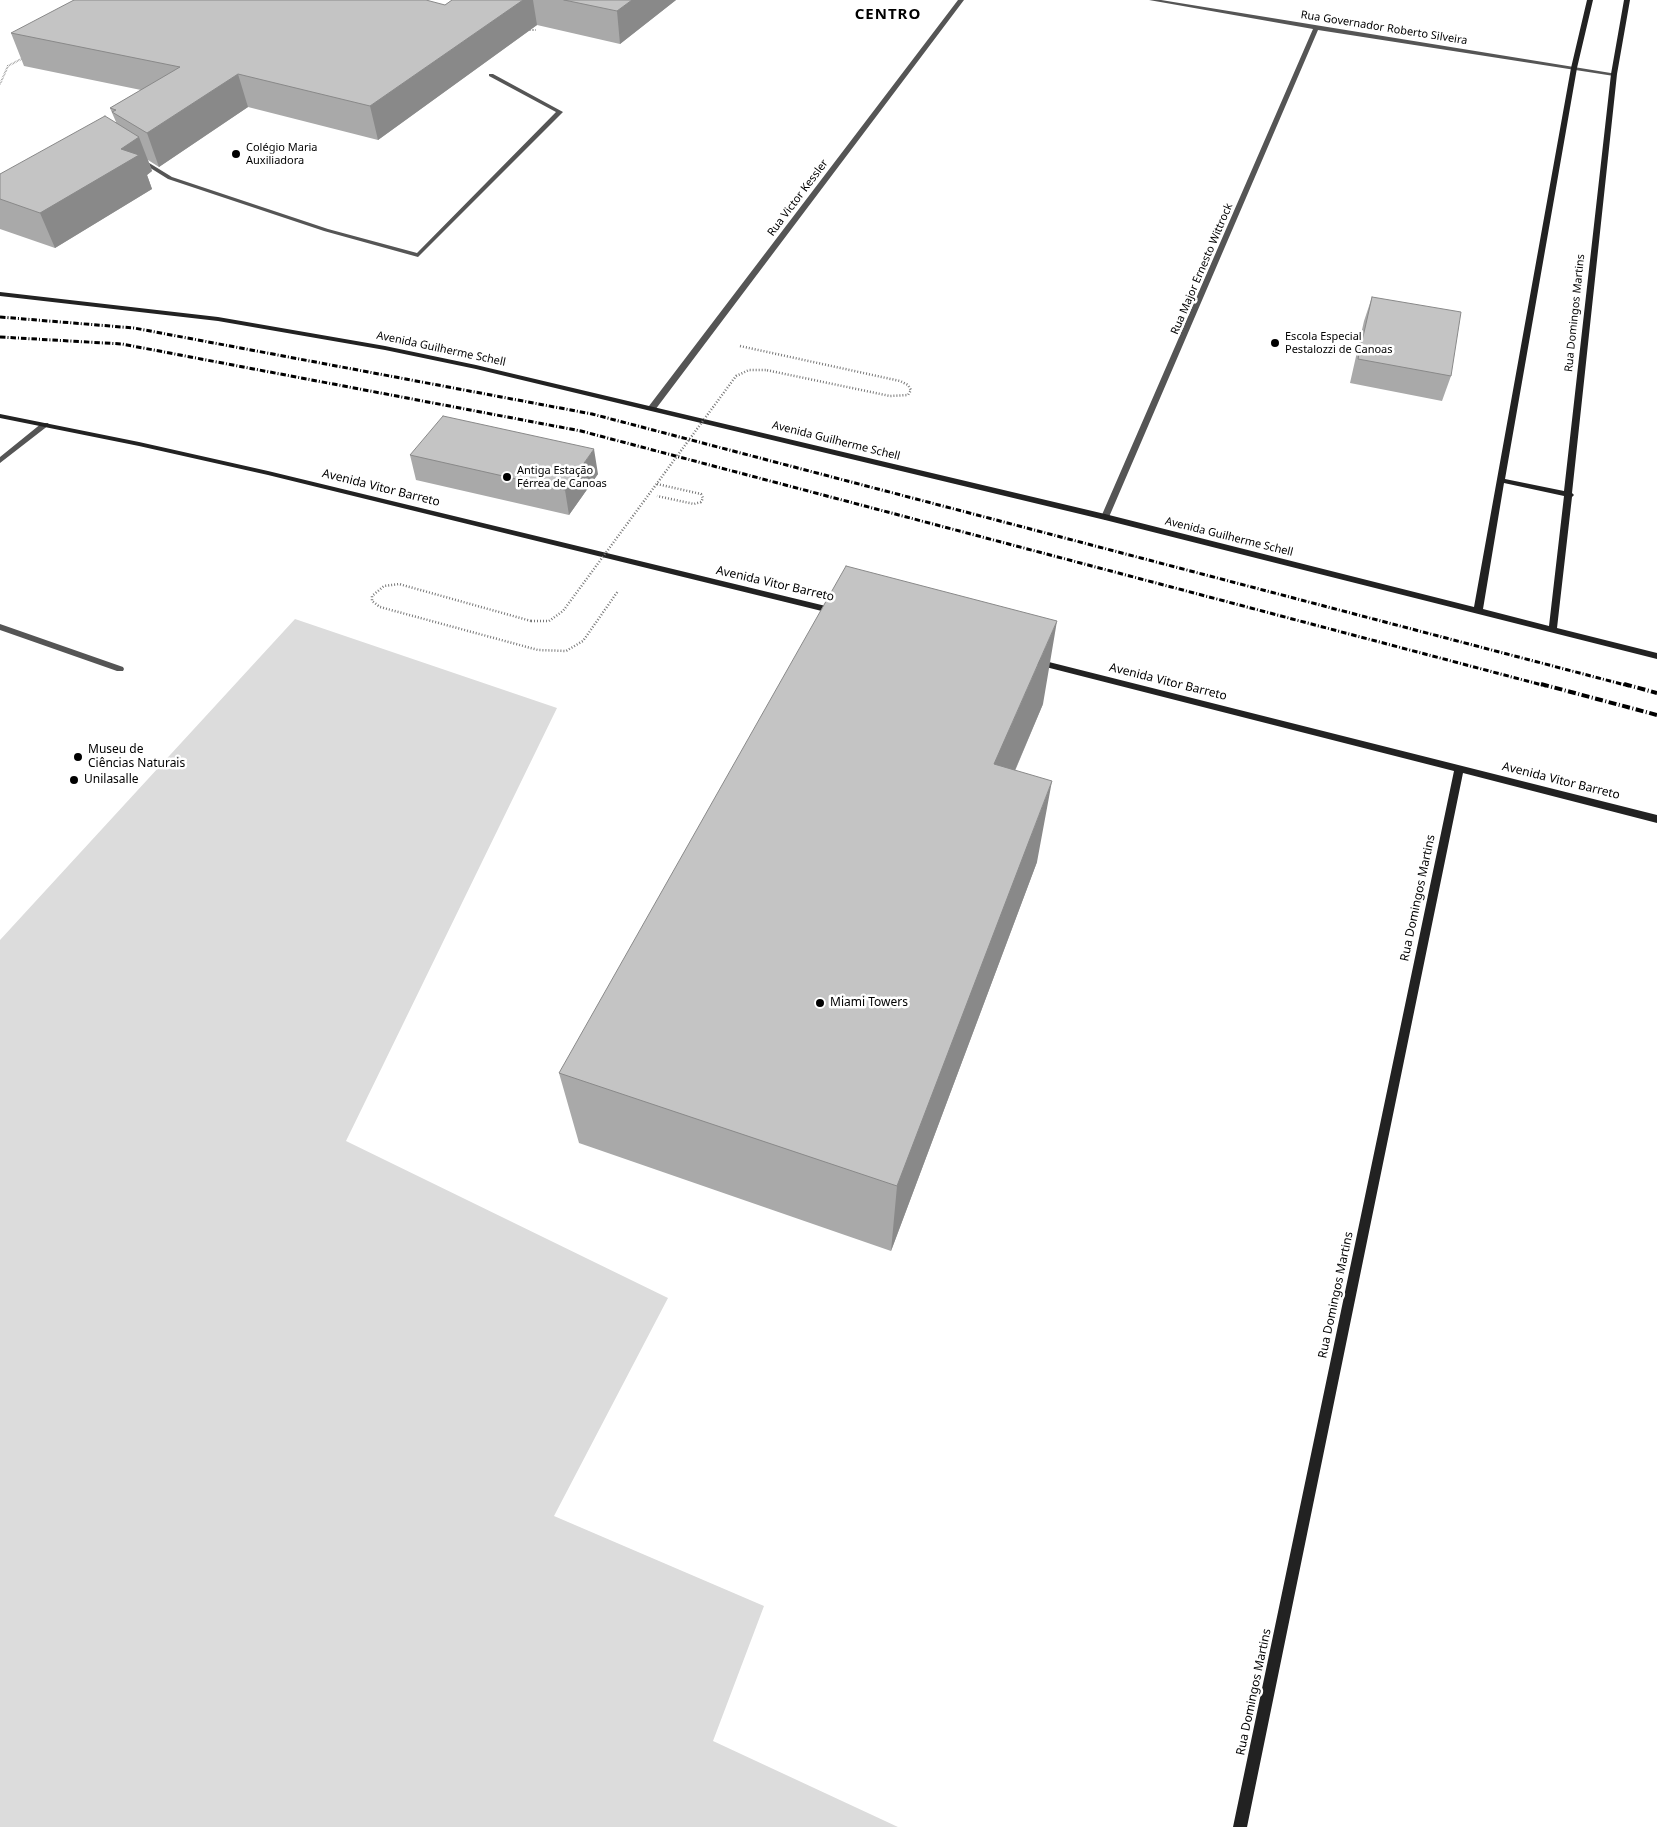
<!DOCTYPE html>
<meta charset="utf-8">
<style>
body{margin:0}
canvas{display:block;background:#fff}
</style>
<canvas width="1657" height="1827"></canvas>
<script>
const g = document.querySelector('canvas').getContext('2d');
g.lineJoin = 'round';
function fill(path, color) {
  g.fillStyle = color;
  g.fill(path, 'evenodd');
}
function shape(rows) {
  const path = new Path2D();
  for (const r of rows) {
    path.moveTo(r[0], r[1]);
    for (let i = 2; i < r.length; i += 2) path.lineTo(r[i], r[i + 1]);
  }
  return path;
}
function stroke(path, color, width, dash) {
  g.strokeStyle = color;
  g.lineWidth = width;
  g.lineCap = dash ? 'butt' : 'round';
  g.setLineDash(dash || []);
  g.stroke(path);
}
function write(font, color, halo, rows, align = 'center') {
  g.font = font + ' "Noto Sans",sans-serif';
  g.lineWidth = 5;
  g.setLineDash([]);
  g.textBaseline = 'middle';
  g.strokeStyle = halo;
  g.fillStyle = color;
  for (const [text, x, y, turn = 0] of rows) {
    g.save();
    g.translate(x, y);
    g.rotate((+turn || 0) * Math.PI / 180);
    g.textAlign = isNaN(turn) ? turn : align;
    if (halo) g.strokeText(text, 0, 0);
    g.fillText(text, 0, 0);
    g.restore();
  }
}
fill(shape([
 [295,619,557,708,346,1141,668,1298,554,1516,764,1606,713,1741,898,1827,0,1827,0,940]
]), '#dcdcdc');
stroke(shape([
 [526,30,536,30],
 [0,84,8,66,25,57]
]), '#777', 2, [0.5, 1]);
stroke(shape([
 [740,346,900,381,908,385,911,390,908,395,890,396,766,370],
 [657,484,701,494,703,498,701,502,694,504,657,496],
 [531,621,399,584,384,586,372,596,372,601,380,607,538,650,566,651,583,641,618,591]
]), '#777', 2.5, [1, 2]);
fill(shape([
 [489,74,493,74,563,112,418,257,324,231,168,179,136,159,141,158,172,177,328,229,417,253,556,112,489,76,489,74]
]), '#555');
fill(shape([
 [958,0,964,0,655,410,649,410,649,406,958,0],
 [1149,0,1161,0,1617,74,1614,76,1318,30,1109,517,1105,520,1101,517,1313,29,1149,0],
 [42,423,48,423,49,425,0,463,0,457,42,423],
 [0,624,123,667,124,669,123,671,117,671,0,630,0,624]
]), '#555');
fill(shape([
 [1587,0,1593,0,1577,68,1505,479,1564,491,1611,74,1624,0,1630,0,1617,74,1572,493,1574,495,1572,497,1557,628,1657,653,1657,659,1105,520,476,369,385,350,218,321,0,296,0,292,218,317,385,346,476,365,1105,514,1474,607,1571,68,1587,0],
 [1504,483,1564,496,1549,626,1483,609,1504,483],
 [0,414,139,442,268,471,834,608,838,611,834,614,268,475,139,446,0,418,0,414],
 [1037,659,1657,815,1657,823,1463,773,1247,1827,1233,1827,1454,771,1034,664,1033,662,1037,659]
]), '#222');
stroke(shape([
 [0,317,134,328,592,414,1629,686],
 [0,337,122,344,581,431,1546,686]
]), '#000', 3, [5.5, 2, 1, 2]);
stroke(shape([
 [1541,684,1657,715],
 [1624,684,1657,693]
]), '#000', 4, [8, 2.5, 1, 2.5]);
stroke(shape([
 [531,621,549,621,563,611,736,376,749,370,766,370]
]), '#777', 2.5, [1, 2]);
fill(shape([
 [452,0,676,0,620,44,537,25,378,140,248,107,159,167,148,160,152,171,147,175,152,189,55,248,0,229,0,174,116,122,110,108,141,90,24,66,11,33,445,5],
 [1372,297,1451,376,1442,401,1350,383,1364,321],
 [410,455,598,474,569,515,416,480],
 [1043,704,1015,771,1037,862,891,1251,579,1143,559,1073]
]), '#a9a9a9');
fill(shape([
 [523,0,533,0,537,25,378,140,370,106],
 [632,0,676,0,620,44,617,11],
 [238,74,248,107,159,167,147,133],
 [139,137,152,171,147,175,152,189,55,248,40,213,121,149],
 [594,449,598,474,569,515,565,490],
 [1057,621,1043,704,983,845,994,764],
 [1052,781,1037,862,891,1251,897,1186]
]), '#898989');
const building = shape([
 [74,0,426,0,445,5,452,0,523,0,370,106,238,74,147,133,112,112,116,110,110,108,180,67,11,33,74,0],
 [564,0,632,0,617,11,564,0],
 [105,116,139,137,121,149,139,155,40,213,0,199,0,174,105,116],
 [1372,297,1461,312,1451,376,1358,359,1372,297],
 [443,416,594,449,565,490,410,455,443,416],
 [846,566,1057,621,994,764,1052,781,897,1186,559,1073,846,566]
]);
fill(building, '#c4c4c4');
stroke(building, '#898989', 1);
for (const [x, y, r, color] of [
 [236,154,5,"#000"],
 [1275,343,5,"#000"],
 [507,477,5,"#000"],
 [78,757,5,"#000"],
 [74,780,5,"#000"],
 [820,1003,5,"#000"]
]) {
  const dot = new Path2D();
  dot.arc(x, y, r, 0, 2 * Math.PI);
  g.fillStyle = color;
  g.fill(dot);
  stroke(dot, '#fff', 2);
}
write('11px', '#000', '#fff', [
 ["Rua Governador Roberto Silveira",1384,28,9],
 ["Rua Victor Kessler",798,198,-53],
 ["Rua Major Ernesto Wittrock",1202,269,-67],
 ["Rua Domingos Martins",1575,313,-84],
 ["Avenida Guilherme Schell",441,349,12],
 ["Avenida Guilherme Schell",836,441,14],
 ["Avenida Guilherme Schell",1229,537,14]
]);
write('11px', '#000', '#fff', [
 ["Colégio Maria",246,148],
 ["Auxiliadora",246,161],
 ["Escola Especial",1285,337],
 ["Pestalozzi de Canoas",1285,350],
 ["Antiga Estação",517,471],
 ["Férrea de Canoas",517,484]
], 'left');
write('12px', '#000', '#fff', [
 ["Avenida Vitor Barreto",381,488,14],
 ["Avenida Vitor Barreto",775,584,13],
 ["Avenida Vitor Barreto",1168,682,14],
 ["Avenida Vitor Barreto",1561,781,14],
 ["Rua Domingos Martins",1418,898,-78],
 ["Rua Domingos Martins",1336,1295,-78],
 ["Rua Domingos Martins",1254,1692,-78]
]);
write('12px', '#000', '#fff', [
 ["Museu de",88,750],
 ["Ciências Naturais",88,764],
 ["Unilasalle",84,780],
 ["Miami Towers",830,1003]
], 'left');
g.letterSpacing = '1px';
write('bold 15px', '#000', '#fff', [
 ["CENTRO",888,15]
]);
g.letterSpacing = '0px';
</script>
